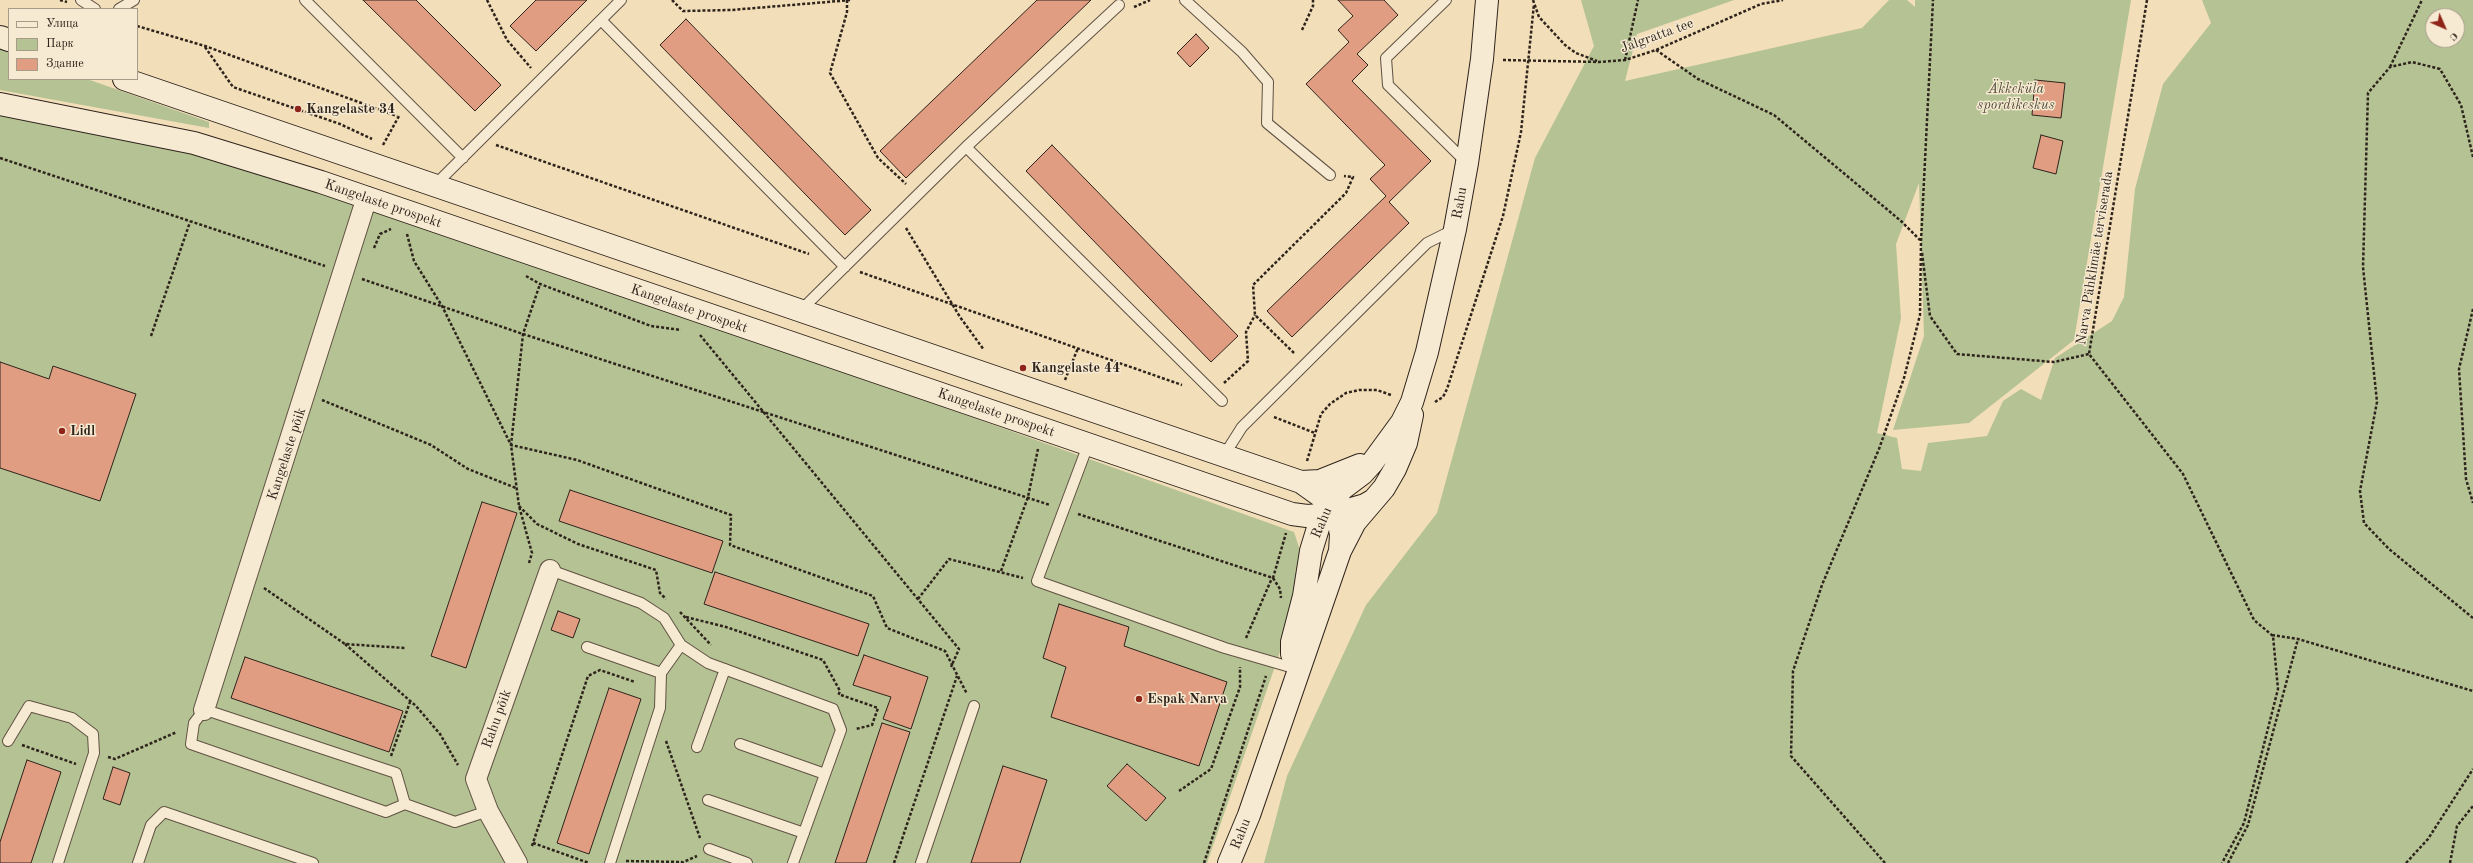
<!DOCTYPE html>
<meta charset="utf-8">
<style>
body{margin:0}
#map{position:relative;width:2473px;height:863px;overflow:hidden;background:#f2deb9;font-family:"Old Standard TT",serif}
canvas{display:block}
.legend{position:absolute;left:8px;top:8px;width:130px;height:72px;box-sizing:border-box;background:#f7ead2;border:1px solid #a79b89;margin:0;padding:5px 7px;list-style:none;font-size:12px;color:#2f241c}
.legend li{display:flex;align-items:center;gap:8px;height:20px}
.legend b{width:20px;border:1px solid #a79b89}
.north{position:absolute;left:2425px;top:8px;width:40px;height:40px;box-sizing:border-box;background:#f7ead2;border:1px solid #a79b89;border-radius:50%;rotate:135deg;font-size:11px;font-weight:700;line-height:16px;text-align:center;color:#2f241c}
.north::after{content:'';display:block;margin:auto;width:14px;height:18px;background:#8f2418;clip-path:polygon(50% 0,100% 100%,50% 72%,0 100%)}
</style>
<div id="map">
<canvas width="2473" height="863"></canvas>
<ul class="legend">
<li><b style="height:5px;background:#f7ead2"></b>Улица</li>
<li><b style="height:11px;background:#b4c294"></b>Парк</li>
<li><b style="height:11px;background:#e09d81"></b>Здание</li>
</ul>
<div class="north">С</div>
</div>
<script>
const g = document.querySelector('canvas').getContext('2d');
g.lineJoin = 'round';
function fill(path, color) {
  g.fillStyle = color;
  g.fill(path, 'evenodd');
}
function shape(rows) {
  const path = new Path2D();
  for (const r of rows) {
    path.moveTo(r[0], r[1]);
    for (let i = 2; i < r.length; i += 2) path.lineTo(r[i], r[i + 1]);
  }
  return path;
}
function stroke(path, color, width, dash) {
  g.strokeStyle = color;
  g.lineWidth = width;
  g.lineCap = dash ? 'butt' : 'round';
  g.setLineDash(dash || []);
  g.stroke(path);
}
function write(font, color, halo, rows, align = 'center') {
  g.font = font + ' "Old Standard TT",serif';
  g.lineWidth = 3;
  g.setLineDash([]);
  g.textBaseline = 'middle';
  g.strokeStyle = halo;
  g.fillStyle = color;
  for (const [text, x, y, turn = 0] of rows) {
    g.save();
    g.translate(x, y);
    g.rotate((+turn || 0) * Math.PI / 180);
    g.textAlign = isNaN(turn) ? turn : align;
    if (halo) g.strokeText(text, 0, 0);
    g.fillText(text, 0, 0);
    g.restore();
  }
}
fill(shape([
 [1581,0,1734,0,1637,34,1625,81,1862,28,1889,0,1907,0,1915,7,1915,0,2131,0,2074,340,1969,423,1893,430,1924,336,1919,183,1896,244,1901,318,1877,433,1897,438,1902,469,1921,471,1928,443,1987,436,2003,401,2021,389,2041,400,2055,358,2112,321,2124,297,2135,189,2163,84,2211,23,2202,0,2473,0,2473,863,1264,863,1287,776,1366,605,1437,513,1535,158,1594,46],
 [2433,16,2457,16,2457,40,2433,40],
 [0,49,9,52,9,79,87,79,209,122,209,128,0,90],
 [0,109,270,167,1294,532,1304,563,1291,620,1207,863,0,863]
]), '#b4c294');
const building = shape([
 [363,0,416,0,501,85,475,111,363,0],
 [536,0,587,0,536,51,510,26,536,0],
 [1037,0,1091,0,906,178,880,151,1037,0],
 [1338,0,1384,0,1398,15,1357,54,1368,65,1352,81,1431,161,1389,202,1409,223,1292,337,1267,311,1386,196,1370,179,1385,165,1306,84,1349,42,1338,30,1353,16,1338,0],
 [686,19,871,210,845,235,660,45,686,19],
 [1196,34,1209,48,1190,67,1177,53,1196,34],
 [2035,80,2065,83,2061,118,2032,115,2035,80],
 [2041,135,2063,141,2056,174,2033,168,2041,135],
 [1052,145,1238,336,1211,362,1026,171,1052,145],
 [0,362,49,379,53,366,136,394,100,501,0,468,0,362],
 [570,490,723,541,712,573,559,521,570,490],
 [482,502,517,513,466,668,431,656,482,502],
 [715,572,869,624,858,656,704,604,715,572],
 [1059,604,1129,627,1124,646,1227,682,1199,766,1051,717,1066,667,1043,658,1059,604],
 [558,611,580,619,573,638,551,630,558,611],
 [864,655,928,677,911,729,883,719,891,697,853,685,864,655],
 [245,657,403,711,389,752,231,698,245,657],
 [609,688,641,699,589,854,557,843,609,688],
 [882,723,910,732,866,863,835,863,882,723],
 [27,760,61,772,31,863,0,863,0,842,27,760],
 [1127,764,1166,798,1146,821,1107,786,1127,764],
 [1003,766,1047,780,1020,863,971,863,1003,766],
 [113,767,130,773,120,805,103,799,113,767]
]);
fill(building, '#e09d81');
stroke(building, '#2f241c', 1);
const service = shape([
 [81,0,95,9],
 [305,0,463,158],
 [1185,0,1242,52,1268,82,1267,123,1330,175],
 [1446,0,1386,58,1388,85,1466,162],
 [119,9,134,0],
 [601,20,845,267],
 [966,147,1222,401],
 [435,185,621,0],
 [800,311,966,147,1119,5],
 [1088,445,1037,581,1225,648,1297,669],
 [1223,457,1242,427,1427,243,1453,230],
 [550,570,641,603,664,618,681,645,661,673,660,708,610,863],
 [681,645,708,663,833,709,841,730,793,863],
 [587,647,661,673],
 [8,741,29,706,72,718,93,734,94,753,58,863],
 [740,744,825,774],
 [697,747,725,669],
 [708,800,804,833],
 [405,804,386,812,191,744,194,723,204,710,215,713,396,773,405,804,455,822,488,811],
 [709,849,747,863],
 [138,863,151,825,164,812,313,863],
 [921,863,974,706]
]);
const minor = shape([
 [204,710,367,197],
 [517,863,488,811,476,779,550,570]
]);
const secondary = shape([
 [0,37,9,40],
 [124,79,1301,482,1322,497,1339,523,1341,535,1340,551],
 [0,104,194,143,321,182,1292,514,1307,516,1334,514,1365,505,1372,501],
 [1301,482,1320,481,1360,465],
 [1299,670,1292,654,1292,642,1304,596,1311,551,1322,515,1342,489,1362,474,1372,463,1402,422,1412,402,1427,352,1455,229,1467,163,1482,59,1487,0],
 [1229,863,1249,815,1340,551,1355,522,1384,488,1395,469,1406,443,1412,415]
]);
stroke(service, '#605243', 12);
stroke(minor, '#605243', 22);
stroke(secondary, '#2f241c', 24);
stroke(shape([
 [60,0,67,2],
 [487,0,507,40,531,68],
 [672,0,683,11,731,10,851,0],
 [847,0,847,12,830,73,878,158,906,184],
 [1533,0,1539,17,1565,45,1576,53,1597,61],
 [2147,0,2089,354,2183,474,2254,620,2273,636,2278,689,2244,823,2222,863],
 [1134,7,1150,0],
 [137,26,205,46,397,116],
 [1302,30,1313,6,1313,0],
 [205,47,233,87,340,124,372,139],
 [1656,50,1698,79,1774,115,1901,221,1920,240],
 [1503,60,1599,62,1625,60,1656,50,1761,4,1783,0],
 [1625,60,1638,0],
 [2390,67,2422,0],
 [383,145,399,116],
 [496,145,809,254],
 [2473,157,2461,105,2440,69,2412,62,2390,67,2368,93,2363,267,2377,402,2360,491,2364,523,2389,549,2473,618],
 [0,158,325,266],
 [906,228,960,317,984,350],
 [407,234,414,261,442,306,511,445,577,460,731,515,730,545,873,596,887,628,945,651,967,694],
 [374,248,380,234,391,229],
 [1922,253,1930,316,1957,354,2054,362,2089,354],
 [860,272,1182,385],
 [526,276,540,284,651,326,681,330],
 [362,279,523,334,1050,505],
 [2473,309,2459,369,2466,479,2473,503],
 [700,335,959,649,951,667],
 [151,336,190,222],
 [1294,353,1255,315,1253,285,1346,193,1353,177,1344,176],
 [1065,380,1078,348],
 [1224,383,1248,361,1246,332,1255,315],
 [322,400,431,445,468,469,516,488],
 [1435,402,1443,397,1447,389,1503,216,1521,132,1534,4],
 [1274,417,1315,433],
 [1307,461,1321,414,1330,404,1346,393,1359,390,1377,390,1391,395],
 [519,506,537,524,578,544,656,570,660,593,666,599],
 [1078,514,1273,578,1286,533],
 [529,563,532,553,519,506,511,445,523,334,540,284],
 [1001,571,1028,497,1038,449],
 [1273,578,1280,589,1281,598],
 [264,588,345,644,405,648],
 [918,599,949,559,1023,578],
 [680,612,711,645],
 [686,617,726,627,823,660,840,691,838,696],
 [2272,635,2298,639,2473,691],
 [1246,638,1272,578],
 [345,644,416,706,440,734,458,765],
 [841,695,878,708,872,725,856,729],
 [666,741,700,838],
 [22,745,76,764],
 [391,756,410,702],
 [108,757,115,759,177,732],
 [1179,791,1211,769,1240,687,1240,667],
 [533,843,589,863],
 [532,846,588,676,600,670,635,682],
 [626,861,682,862],
 [681,863,697,856],
 [894,863,957,676],
 [1204,863,1266,676],
 [1885,863,1791,756,1793,671,1822,585,1879,449,1904,378,1920,315,1921,241,1933,0],
 [2228,863,2248,825,2298,639],
 [2406,863,2428,839,2473,769],
 [2450,863,2457,826,2473,806]
]), '#2f241c', 2.5, [3, 2]);
stroke(service, '#f7ead2', 10);
stroke(minor, '#f7ead2', 20);
stroke(secondary, '#f7ead2', 22);
for (const [x, y, r, color] of [
 [298,109,4,"#8f2418"],
 [1023,368,4,"#8f2418"],
 [62,431,4,"#8f2418"],
 [1139,699,4,"#8f2418"]
]) {
  const dot = new Path2D();
  dot.arc(x, y, r, 0, 2 * Math.PI);
  g.fillStyle = color;
  g.fill(dot);
  stroke(dot, '#f7ead2', 1.5);
}
write('14px', '#2f241c', '#f7ead2', [
 ["Jalgratta tee",1657,36,-20],
 ["Rahu",1460,203,-80],
 ["Kangelaste prospekt",383,204,19],
 ["Narva Pähklimäe terviserada",2095,258,-81],
 ["Kangelaste prospekt",689,309,19],
 ["Kangelaste prospekt",996,413,19],
 ["Kangelaste põik",287,454,-72],
 ["Rahu",1322,523,-67],
 ["Rahu põik",497,719,-70],
 ["Rahu",1241,834,-68]
]);
write('italic 14px', '#504c3a', '#f7ead2', [
 ["Äkkeküla",2016,89],
 ["spordikeskus",2016,105]
]);
write('bold 14px', '#2f241c', '#f7ead2', [
 ["Kangelaste 34",306,109],
 ["Kangelaste 44",1031,368],
 ["Lidl",70,431],
 ["Espak Narva",1147,699]
], 'left');
</script>
